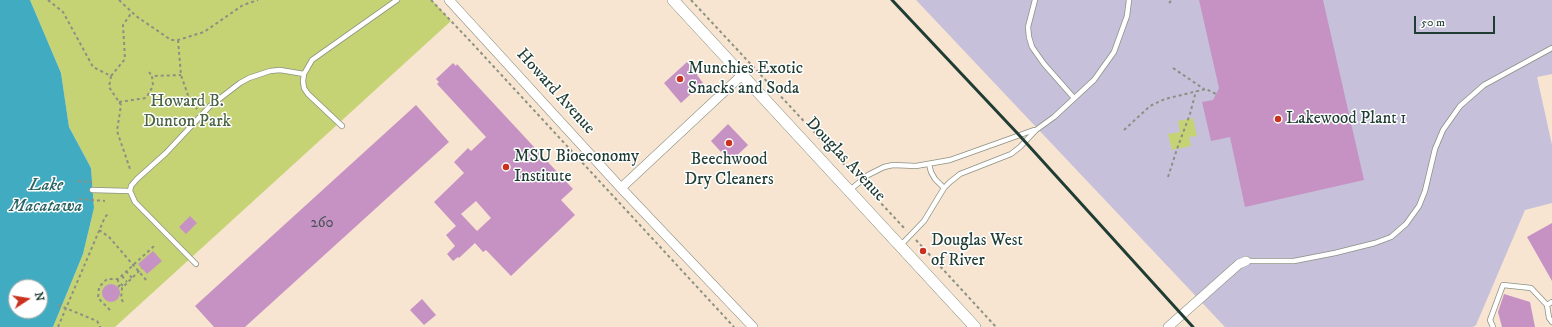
<!DOCTYPE html>
<style>
body{margin:0}
#map{position:relative;width:1552px;height:327px;overflow:hidden;background:#f7e5d1;font-family:"IM FELL DW Pica",serif}
canvas{display:block}
.north{position:absolute;left:8px;top:279px;width:40px;height:40px;box-sizing:border-box;background:#fff;border:1px solid #a5b1ae;border-radius:50%;rotate:78deg;font-size:11px;font-weight:700;line-height:16px;text-align:center;color:#1f3d34}
.north::after{content:'';display:block;margin:auto;width:14px;height:18px;background:#c8321e;clip-path:polygon(50% 0,100% 100%,50% 72%,0 100%)}
.scale{position:absolute;left:1414px;top:16px;width:81px;height:18px;box-sizing:border-box;border:2px solid #1f3d34;border-top:0;padding-left:5px;font-size:12px;line-height:14px;white-space:nowrap;color:#1f3d34;-webkit-text-stroke:3px #fff;paint-order:stroke}
</style>
<div id="map">
<canvas width="1552" height="327"></canvas>
<div class="north">N</div>
<div class="scale">50 m</div>
</div>
<script>
const g = document.querySelector('canvas').getContext('2d');
g.lineJoin = 'round';
function fill(path, color) {
  g.fillStyle = color;
  g.fill(path, 'evenodd');
}
function shape(rows) {
  const path = new Path2D();
  for (const r of rows) {
    if (r.length === 3) {
      path.moveTo(r[0] + r[2], r[1]);
      path.arc(r[0], r[1], r[2], 0, 2 * Math.PI);
      continue;
    }
    path.moveTo(r[0], r[1]);
    for (let i = 2; i < r.length; i += 2) path.lineTo(r[i], r[i + 1]);
  }
  return path;
}
function stroke(path, color, width, dash) {
  g.strokeStyle = color;
  g.lineWidth = width;
  g.lineCap = dash ? 'butt' : 'round';
  g.setLineDash(dash || []);
  g.stroke(path);
}
function write(font, color, halo, rows, align = 'center') {
  g.font = font + ' "IM FELL DW Pica",serif';
  g.lineWidth = 3;
  g.setLineDash([]);
  g.textBaseline = 'middle';
  g.strokeStyle = halo;
  g.fillStyle = color;
  for (const [text, x, y, turn = 0] of rows) {
    g.save();
    g.translate(x, y);
    g.rotate((+turn || 0) * Math.PI / 180);
    g.textAlign = isNaN(turn) ? turn : align;
    if (halo) g.strokeText(text, 0, 0);
    g.fillText(text, 0, 0);
    g.restore();
  }
}
fill(shape([
 [916,0,1552,0,1552,74,1537,77,1552,145,1552,203,1525,210,1476,325,1473,327,1225,327]
]), '#c6c0da');
fill(shape([
 [30,0,432,0,451,21,115,327,53,327,83,254,94,208,91,168,69,127,61,73],
 [1193,118,1197,136,1189,137,1191,146,1172,150,1168,134,1180,132,1178,121]
]), '#c6d375');
fill(shape([
 [0,0,30,0,61,73,69,127,91,168,94,208,83,254,53,327,0,327],
 [16,287,40,287,40,311,16,311]
]), '#41abc1');
fill(shape([
 [1199,0,1323,0,1364,180,1245,207,1230,137,1211,141,1202,102,1213,100,1219,88],
 [687,62,698,74,697,75,703,83,681,103,664,83],
 [453,63,456,66,457,64,573,189,561,200,575,215,511,276,486,250,483,252,475,243,459,258,458,257,453,261,447,254,455,246,446,235,456,226,434,202,464,173,454,162,468,148,471,151,486,137,437,84,439,82,436,79],
 [476,201,491,218,477,231,461,214],
 [416,105,449,142,245,327,214,327,195,306],
 [728,124,748,145,730,162,711,141],
 [190,216,197,223,186,234,179,227],
 [1552,223,1552,281,1527,237],
 [153,251,162,261,147,274,138,264],
 [111,293,9],
 [1504,294,1530,302,1535,327,1502,327,1498,312],
 [422,299,436,315,424,325,410,310]
]), '#c692c3');
const service = shape([
 [1035,0,1028,27,1029,37,1032,47,1044,64,1074,98],
 [342,126,308,94,304,88,303,81,304,74,312,60,397,0],
 [929,164,931,172,935,179,944,188],
 [92,190,130,191],
 [850,190,868,175,884,167,893,165,916,166,950,160,1034,130],
 [900,246,924,221,944,188,950,182,960,174,1011,154,1020,147,1036,130,1054,117,1094,80,1114,52,1127,16,1129,0],
 [1246,261,1294,261,1335,253,1375,243,1391,237,1406,224,1419,206,1425,191,1435,149,1443,130,1460,106,1484,85,1552,48],
 [196,264,135,202,130,191,131,186,137,179,166,153,210,106,240,83,249,78,270,71,280,70,304,74],
 [1552,302,1547,305,1549,318,1552,322],
 [1493,327,1490,320,1503,285,1531,288,1547,305]
]);
const minor = shape([
 [449,0,621,188,753,327],
 [621,188,742,75],
 [1168,327,1239,264,1246,261]
]);
const tertiary = shape([
 [673,0,975,327]
]);
stroke(service, '#8b9182', 6);
stroke(minor, '#8b9182', 10);
stroke(tertiary, '#8b9182', 12);
stroke(shape([
 [48,0,63,12,93,67,111,76,109,87,121,105,117,131,130,169],
 [119,0,136,16,171,40,178,40,204,32,243,5,258,0],
 [431,0,471,42,734,327],
 [691,0,855,176],
 [1169,3,1172,0],
 [178,40,181,75,191,104,197,109],
 [1173,68,1204,89],
 [149,72,152,76],
 [111,76,125,59,123,25,132,12],
 [119,102,146,98,153,86,152,76,181,75],
 [1124,130,1150,106,1165,99,1206,89,1216,94],
 [1168,177,1177,149,1190,114,1196,91],
 [78,181,92,182],
 [865,186,906,230],
 [79,199,105,201],
 [99,230,109,237,147,281],
 [916,240,996,327],
 [126,271,132,278],
 [122,276,127,282],
 [118,279,118,281,123,286],
 [118,287,121,284],
 [123,302,121,298,122,288,142,268],
 [58,305,97,321,100,326,100,327],
 [110,310,98,298,99,287,107,279,118,279,154,246],
 [58,327,105,217,108,214]
]), '#8b9182', 2, [3, 3]);
stroke(service, '#fff', 4.5);
stroke(minor, '#fff', 9);
stroke(tertiary, '#fff', 11);
stroke(shape([
 [892,0,1019,135,1193,327]
]), '#1f3d34', 3);
for (const [x, y, r, color] of [
 [680,79,4,"#c8321e"],
 [1278,119,4,"#c8321e"],
 [729,143,4,"#c8321e"],
 [506,167,4,"#c8321e"],
 [923,251,4,"#c8321e"]
]) {
  const dot = new Path2D();
  dot.arc(x, y, r, 0, 2 * Math.PI);
  g.fillStyle = color;
  g.fill(dot);
  stroke(dot, '#fff', 1.5);
}
write('15px', '#495258', null, [
 ["260",322,224]
]);
write('17px', '#1f3d34', '#fff', [
 ["Munchies Exotic",688,69],
 ["Snacks and Soda",688,89],
 ["Lakewood Plant 1",1286,119],
 ["MSU Bioeconomy",514,157],
 ["Institute",514,177],
 ["Beechwood",729,160,"center"],
 ["Dry Cleaners",729,180,"center"],
 ["Douglas West",931,241],
 ["of River",931,261]
], 'left');
write('17px', '#1f3d34', '#fff', [
 ["Howard Avenue",555,92,48],
 ["Douglas Avenue",845,160,47]
]);
write('17px', '#496244', '#fff', [
 ["Howard B.",187,102],
 ["Dunton Park",187,122]
]);
write('italic 18px', '#2b6465', '#fff', [
 ["Lake",46,186],
 ["Macatawa",46,207]
]);
</script>
